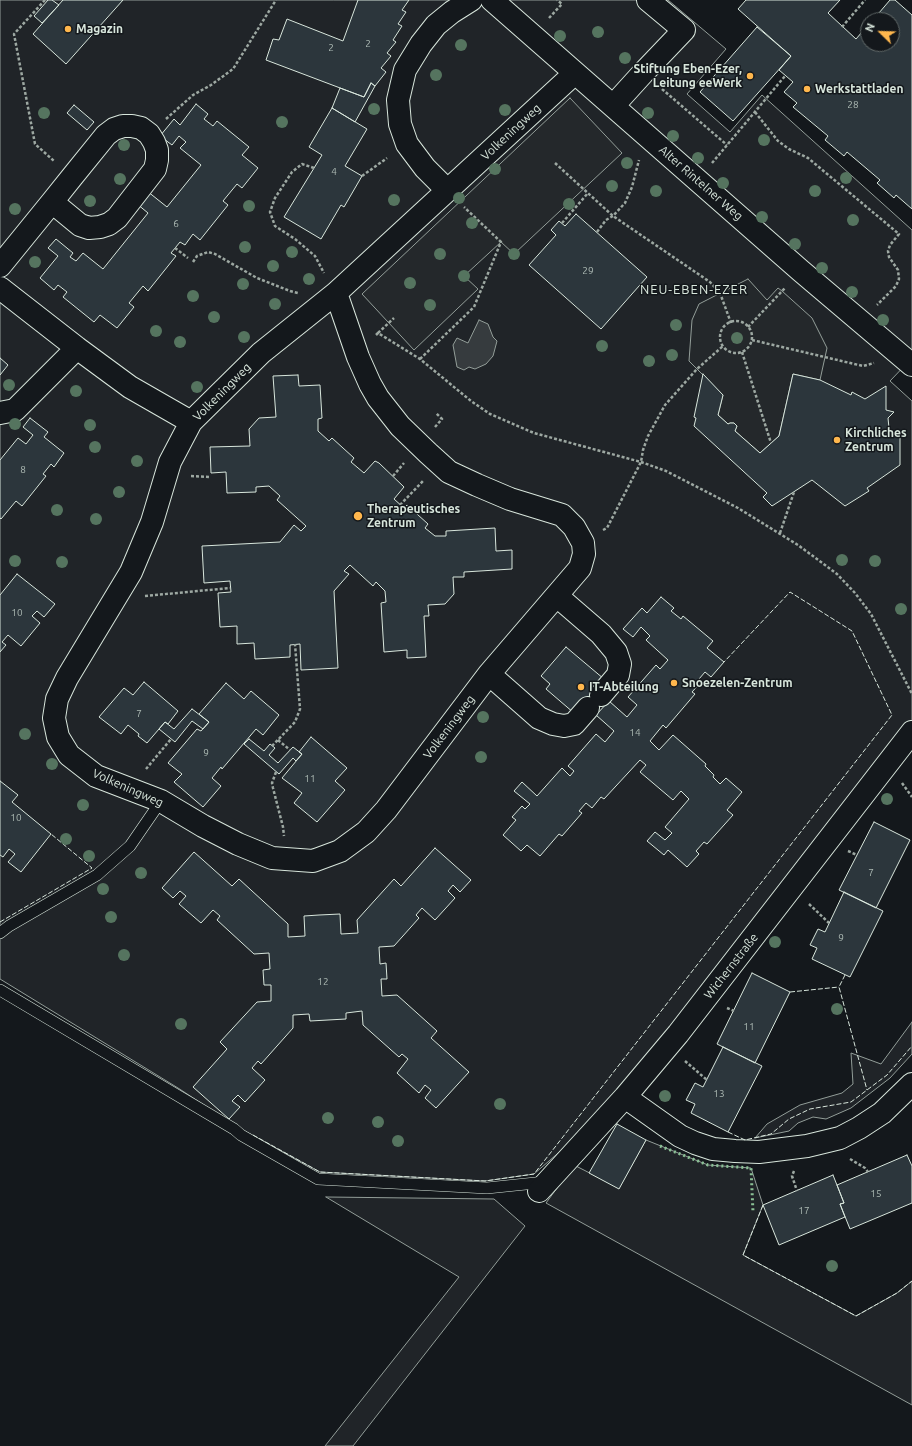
<!DOCTYPE html>
<meta charset="utf-8">
<style>
body{margin:0}
#map{position:relative;width:912px;height:1446px;overflow:hidden;background:#14181c;font-family:Ubuntu,sans-serif}
canvas{display:block}
.north{position:absolute;left:860px;top:12px;width:40px;height:40px;box-sizing:border-box;background:#14181c;border:1px solid #626a69;border-radius:50%;rotate:293deg;font-size:11px;font-weight:700;line-height:16px;text-align:center;color:#d8e6dc}
.north::after{content:'';display:block;margin:auto;width:14px;height:18px;background:#ffb74d;clip-path:polygon(50% 0,100% 100%,50% 72%,0 100%)}
</style>
<div id="map">
<canvas width="912" height="1446"></canvas>
<div class="north">N</div>
</div>
<script>
const g = document.querySelector('canvas').getContext('2d');
g.lineJoin = 'round';
function fill(path, color) {
  g.fillStyle = color;
  g.fill(path, 'evenodd');
}
function shape(rows) {
  const path = new Path2D();
  for (const r of rows) {
    if (r.length === 3) {
      path.moveTo(r[0] + r[2], r[1]);
      path.arc(r[0], r[1], r[2], 0, 2 * Math.PI);
      continue;
    }
    path.moveTo(r[0], r[1]);
    for (let i = 2; i < r.length; i += 2) path.lineTo(r[i], r[i + 1]);
  }
  return path;
}
function stroke(path, color, width, dash) {
  g.strokeStyle = color;
  g.lineWidth = width;
  g.lineCap = dash ? 'butt' : 'round';
  g.setLineDash(dash || []);
  g.stroke(path);
}
function write(font, color, halo, rows, align = 'center') {
  g.font = font + ' Ubuntu,sans-serif';
  g.lineWidth = 3;
  g.setLineDash([]);
  g.textBaseline = 'middle';
  g.strokeStyle = halo;
  g.fillStyle = color;
  for (const [text, x, y, turn = 0] of rows) {
    g.save();
    g.translate(x, y);
    g.rotate((+turn || 0) * Math.PI / 180);
    g.textAlign = isNaN(turn) ? turn : align;
    if (halo) g.strokeText(text, 0, 0);
    g.fillText(text, 0, 0);
    g.restore();
  }
}
const green = shape([
 [0,0,668,0,726,49,687,94,730,132,762,95,912,230,912,358,890,381,912,401,912,722,583,1140,579,1135,534,1174,485,1181,320,1172,239,1128,178,1088,0,979,0,0],
 [912,1022,912,1054,890,1078,851,1108,826,1119,813,1117,798,1123,789,1131,755,1138,767,1124,800,1105,842,1093,853,1084,851,1053,881,1064,912,1022],
 [646,1140,708,1165,751,1168,763,1205,743,1255,856,1316,897,1293,912,1281,912,1405,546,1203,574,1165,619,1188,646,1140],
 [326,1197,494,1199,525,1226,353,1446,325,1446,459,1277,326,1197]
]);
fill(green, '#202428');
stroke(green, '#939e99', 1);
const parking = shape([
 [570,98,622,153,514,254,501,242,464,276,478,289,414,350,362,294,570,98],
 [748,279,767,300,778,288,782,291,812,318,827,348,820,380,793,374,779,436,760,453,735,431,737,426,734,423,730,423,728,424,718,415,723,395,689,361,692,320,699,304,748,279]
]);
fill(parking, '#24282b');
stroke(parking, '#939e99', 1);
const water = shape([
 [479,320,488,324,493,337,497,341,493,356,486,364,475,369,469,367,464,370,457,367,453,345,457,338,468,343,479,320]
]);
fill(water, '#363b3e');
stroke(water, '#939e99', 1);
const building = shape([
 [48,0,52,0,59,5,42,23,34,16,48,0],
 [63,0,123,0,66,64,33,34,63,0],
 [358,0,409,0,402,10,406,12,398,24,402,26,393,40,396,42,387,53,391,56,381,68,386,72,375,86,371,83,364,97,266,60,273,39,279,40,287,19,343,41,358,0],
 [746,0,840,0,828,13,856,39,868,25,868,44,892,44,892,20,873,20,890,0,895,0,912,15,912,209,896,195,894,198,877,183,880,180,847,152,844,156,825,140,828,136,793,107,797,103,784,92,793,82,779,70,791,56,738,9,746,0],
 [757,27,791,56,733,121,700,92,757,27],
 [371,83,375,86,355,122,332,108,340,88,364,97,371,83],
 [196,104,208,114,204,119,213,126,217,121,249,147,242,155,258,168,242,188,237,184,223,201,228,205,200,240,193,234,185,245,180,242,171,253,176,256,148,291,143,286,129,303,134,307,117,328,100,315,94,322,63,297,67,292,58,285,54,290,40,278,58,256,48,248,56,239,73,253,70,257,76,261,83,253,103,269,148,213,137,204,147,191,167,207,201,165,180,148,186,142,179,136,172,145,160,136,174,119,180,125,196,104],
 [74,105,94,122,87,130,67,113,74,105],
 [332,108,367,129,345,166,362,176,344,207,341,205,321,239,284,217,322,155,309,147,332,108],
 [576,214,647,277,601,329,529,265,556,235,551,230,559,221,565,226,576,214],
 [0,358,8,365,0,375,0,358],
 [703,374,723,395,718,415,728,424,730,423,734,423,737,426,735,431,760,453,779,436,793,374,820,380,851,395,852,392,865,399,886,386,886,410,894,412,888,418,889,428,900,437,900,465,867,488,869,491,845,506,812,480,772,506,763,497,767,493,694,426,696,418,694,417,703,374],
 [298,375,299,386,320,385,322,418,318,419,318,431,329,441,332,438,354,458,351,462,364,473,375,461,379,463,404,487,394,499,404,508,407,505,428,524,425,528,435,536,446,536,446,531,495,528,496,551,512,550,512,569,464,572,464,577,453,577,454,594,445,604,428,605,429,616,424,616,426,657,407,658,407,650,384,652,381,603,386,602,385,591,376,582,373,586,350,565,344,571,349,574,334,591,338,668,301,670,300,644,290,645,290,657,255,659,254,643,237,644,237,626,220,627,218,593,231,592,230,581,204,583,202,546,280,542,294,525,301,531,306,526,277,500,280,496,269,486,256,487,256,492,227,493,226,472,211,473,210,447,250,446,249,429,259,418,276,417,273,376,298,375],
 [30,418,48,432,44,437,64,453,54,467,51,464,43,474,46,476,22,506,16,501,1,519,0,518,0,460,18,438,26,444,33,435,23,427,30,418],
 [17,574,55,604,44,617,37,611,32,616,40,623,21,646,8,635,2,642,6,645,0,652,0,595,17,574],
 [661,597,674,608,671,611,681,619,683,616,713,641,707,648,724,662,711,677,705,672,699,679,702,681,692,692,695,694,666,728,663,725,650,741,659,750,673,735,706,764,705,766,714,775,713,777,720,784,726,778,742,792,727,810,733,815,707,844,704,842,696,851,699,854,687,867,668,850,664,855,647,841,655,832,665,840,672,833,665,827,689,799,681,791,673,800,640,772,646,765,640,760,604,799,601,797,592,808,586,803,579,811,582,813,562,836,559,834,540,856,527,845,521,851,503,835,516,820,512,817,522,806,525,809,530,804,514,791,522,782,537,796,562,768,570,776,574,771,568,766,596,734,605,742,614,731,596,715,609,701,627,717,637,705,628,697,656,665,660,669,668,660,646,640,650,636,641,627,633,637,623,629,642,608,647,613,661,597],
 [566,647,604,679,574,713,546,689,550,684,541,676,566,647],
 [144,682,178,711,168,724,165,722,147,743,138,736,139,734,128,725,121,734,99,717,124,688,133,695,144,682],
 [226,683,244,699,251,691,279,715,263,735,256,729,222,769,221,767,212,778,221,786,203,807,174,782,182,774,168,763,197,729,201,731,209,722,199,714,226,683],
 [192,709,209,722,203,729,192,721,175,742,159,729,165,722,174,729,192,709],
 [311,737,347,768,335,781,345,790,317,822,294,803,302,793,282,778,302,754,299,752,311,737],
 [249,739,264,751,270,744,275,748,269,755,278,763,293,747,302,754,296,761,293,758,279,774,244,744,249,739],
 [0,781,18,795,12,802,51,834,21,872,8,862,15,854,9,849,3,857,0,855,0,781],
 [874,822,910,840,876,908,839,890,874,822],
 [435,848,471,880,460,892,453,885,448,891,455,898,435,920,422,908,416,915,419,918,394,946,379,947,380,964,386,963,387,979,381,979,382,996,397,995,437,1031,431,1038,469,1072,436,1108,425,1098,431,1090,425,1085,419,1093,397,1073,408,1059,402,1054,399,1057,363,1025,362,1011,346,1013,346,1019,310,1021,309,1014,293,1015,293,1028,261,1064,258,1061,252,1068,265,1080,245,1102,238,1095,232,1101,240,1107,229,1119,193,1087,227,1049,220,1042,257,1002,271,1001,271,985,264,985,263,970,270,969,269,953,254,954,217,920,220,916,213,910,201,923,179,904,186,896,180,891,173,898,162,888,194,852,232,886,239,879,288,924,288,937,305,936,304,916,319,915,340,914,341,934,358,933,357,920,394,879,401,886,435,848],
 [844,892,883,911,850,977,812,959,817,948,810,945,818,929,825,932,844,892],
 [752,973,790,992,755,1063,717,1044,752,973],
 [723,1047,762,1066,728,1132,691,1113,695,1104,686,1100,695,1083,703,1087,723,1047],
 [617,1124,646,1140,619,1189,589,1173,617,1124],
 [907,1155,912,1166,912,1203,850,1229,840,1204,844,1203,837,1185,907,1155],
 [833,1175,844,1203,840,1204,845,1217,779,1245,763,1205,833,1175]
]);
fill(building, '#2c363c');
stroke(building, '#d8e6dc', 1);
const service = shape([
 [0,933,9,926,97,875,130,846,161,801],
 [0,990,234,1129,241,1135,318,1179,487,1188,545,1182]
]);
const minor = shape([
 [492,0,801,271,912,365],
 [613,106,643,73,684,30,648,0],
 [447,190,425,168,407,144,400,124,398,100,405,70,421,44,436,25,452,12,471,0],
 [0,266,52,202,72,177,106,135,114,129,123,126,132,126,141,128,149,134,154,142,157,150,157,160,155,169,117,218,109,224,100,227,89,228,80,225,52,202],
 [0,288,77,348,130,387,191,422],
 [336,293,358,357,370,384,378,398,400,426,428,453,449,472,477,485,510,499,562,515,574,527,583,543,584,554,580,568,489,674,386,810,366,832,340,851,313,861,272,858,238,844,203,826,161,801,96,776,69,755,58,737,54,718,57,699,67,678,131,572,152,522,170,462,191,422,261,353,336,293,575,73],
 [0,413,15,410,77,348],
 [557,596,601,634,616,652,620,664,618,675,601,695],
 [489,674,539,718,553,724,564,726,574,724,588,708],
 [625,1097,680,1136,695,1143,713,1149,735,1151,759,1152,807,1146,840,1138,859,1128,882,1113,912,1084],
 [539,1191,625,1097,678,1034,912,732]
]);
stroke(service, '#d8e6dc', 12);
stroke(minor, '#d8e6dc', 24);
stroke(shape([
 [45,0,14,34,35,144,54,161],
 [549,18,562,4,557,0],
 [842,27,865,0],
 [662,89,727,145],
 [755,112,778,141,789,149,808,158,899,234,890,245,888,251,889,257,898,270,899,279,896,286,877,305],
 [166,119,193,95,211,85,233,69,276,0],
 [555,163,613,216,710,282,720,293,731,323],
 [712,163,785,76],
 [314,168,302,164,292,172,275,198,270,212,275,226,295,239,315,256,324,273],
 [362,176,387,158],
 [562,223,588,193],
 [597,232,606,220,613,216,625,203,632,187,639,160],
 [175,248,188,258],
 [193,262,197,256,208,252,215,254,257,278,290,291,298,293],
 [736,337,16],
 [748,327,785,288],
 [378,333,394,318],
 [376,335,378,333,420,359,471,401,490,414,534,433,641,462,666,471,738,508,798,545,837,574,855,593,871,614,912,694],
 [752,340,863,366,874,363],
 [742,352,771,443],
 [420,359,474,307,501,242,464,207],
 [435,427,442,419,436,413],
 [191,476,209,477],
 [393,476,404,463],
 [400,505,423,481],
 [603,530,607,528,641,462,643,450,648,436,665,405,697,369,723,346],
 [780,533,794,492],
 [145,596,230,588],
 [278,740,290,750],
 [272,746,295,722,300,709,295,644],
 [146,769,171,739],
 [276,772,272,783,273,788,283,827,284,836],
 [902,783,912,797],
 [848,851,857,855],
 [809,904,829,923],
 [727,1008,734,1011],
 [685,1061,707,1080],
 [850,1159,865,1168,868,1172],
 [794,1171,792,1176,797,1191]
]), '#9da8a2', 2.5, [3, 2]);
stroke(service, '#14181c', 11);
stroke(minor, '#14181c', 22);
stroke(shape([
 [660,1146,708,1165,751,1168,753,1212]
]), '#8ac095', 3, [2, 3]);
stroke(shape([
 [0,922,92,868,51,834],
 [845,975,839,987,867,1090],
 [790,992,839,987],
 [728,1132,745,1140,771,1134,789,1119,810,1109,851,1102,887,1075,912,1046],
 [253,1135,320,1172,485,1181,534,1174,892,715,852,631,790,592,724,662],
 [763,1205,743,1255,856,1316,897,1293,912,1281]
]), '#d8e6dc', 1, [5, 2]);
g.fillStyle = '#55745f';
for (const [x, y] of [
 [598,32],
 [560,36],
 [461,45],
 [625,58],
 [436,75],
 [374,109],
 [505,110],
 [44,113],
 [648,113],
 [282,122],
 [673,136],
 [764,140],
 [124,145],
 [698,158],
 [627,163],
 [495,169],
 [846,178],
 [120,179],
 [723,183],
 [612,186],
 [656,191],
 [815,191],
 [459,198],
 [394,200],
 [90,201],
 [569,204],
 [249,206],
 [15,209],
 [762,217],
 [853,220],
 [472,223],
 [795,244],
 [245,247],
 [292,252],
 [440,254],
 [514,254],
 [35,262],
 [273,266],
 [822,268],
 [464,276],
 [309,279],
 [410,283],
 [243,284],
 [852,292],
 [193,296],
 [275,304],
 [430,305],
 [214,317],
 [883,320],
 [676,325],
 [156,331],
 [244,337],
 [737,338],
 [180,342],
 [602,346],
 [672,355],
 [649,361],
 [9,385],
 [197,387],
 [76,391],
 [15,424],
 [90,425],
 [95,447],
 [137,461],
 [119,492],
 [57,510],
 [96,519],
 [842,560],
 [15,561],
 [875,561],
 [62,562],
 [901,609],
 [483,717],
 [25,734],
 [481,757],
 [52,764],
 [887,799],
 [83,805],
 [66,839],
 [89,856],
 [141,873],
 [103,889],
 [111,917],
 [775,942],
 [124,955],
 [837,1009],
 [181,1024],
 [665,1096],
 [500,1104],
 [328,1118],
 [378,1122],
 [398,1141],
 [832,1266]
]) {
  g.beginPath();
  g.arc(x, y, 6, 0, 2 * Math.PI);
  g.fill();
}
for (const [x, y, r, color] of [
 [68,29,4,"#ffb74d"],
 [750,76,4,"#ffb74d"],
 [807,89,4,"#ffb74d"],
 [837,440,4,"#ffb74d"],
 [358,516,5,"#ffb74d"],
 [674,683,4,"#ffb74d"],
 [581,687,4,"#ffb74d"]
]) {
  const dot = new Path2D();
  dot.arc(x, y, r, 0, 2 * Math.PI);
  g.fillStyle = color;
  g.fill(dot);
  stroke(dot, '#14181c', 1.5);
}
write('10px', '#adbab4', null, [
 ["2",368,44],
 ["2",331,48],
 ["28",853,105],
 ["4",334,172],
 ["6",176,224],
 ["29",588,271],
 ["8",23,470],
 ["10",17,613],
 ["7",139,714],
 ["14",635,733],
 ["9",206,753],
 ["11",310,779],
 ["10",16,818],
 ["7",871,873],
 ["9",841,938],
 ["12",323,982],
 ["11",749,1027],
 ["13",719,1094],
 ["15",876,1194],
 ["17",804,1211]
]);
write('bold 12px', '#d8e6dc', '#14181c', [
 ["Magazin",76,29],
 ["Stiftung Eben-Ezer,",742,69,"right"],
 ["Leitung eeWerk",742,83,"right"],
 ["Werkstattladen",815,89],
 ["Kirchliches",845,433],
 ["Zentrum",845,447],
 ["Therapeutisches",367,509],
 ["Zentrum",367,523],
 ["Snoezelen-Zentrum",682,683],
 ["IT-Abteilung",589,687]
], 'left');
write('12px', '#d8e6dc', '#14181c', [
 ["Volkeningweg",511,132,-43],
 ["Alter Rintelner Weg",701,183,41],
 ["Volkeningweg",222,392,-45],
 ["Volkeningweg",449,727,-53],
 ["Volkeningweg",128,788,24],
 ["Wichernstraße",731,966,-52]
]);
g.letterSpacing = '1px';
write('13px', '#d8e6dc', '#14181c', [
 ["NEU-EBEN-EZER",694,290]
]);
g.letterSpacing = '0px';
</script>
